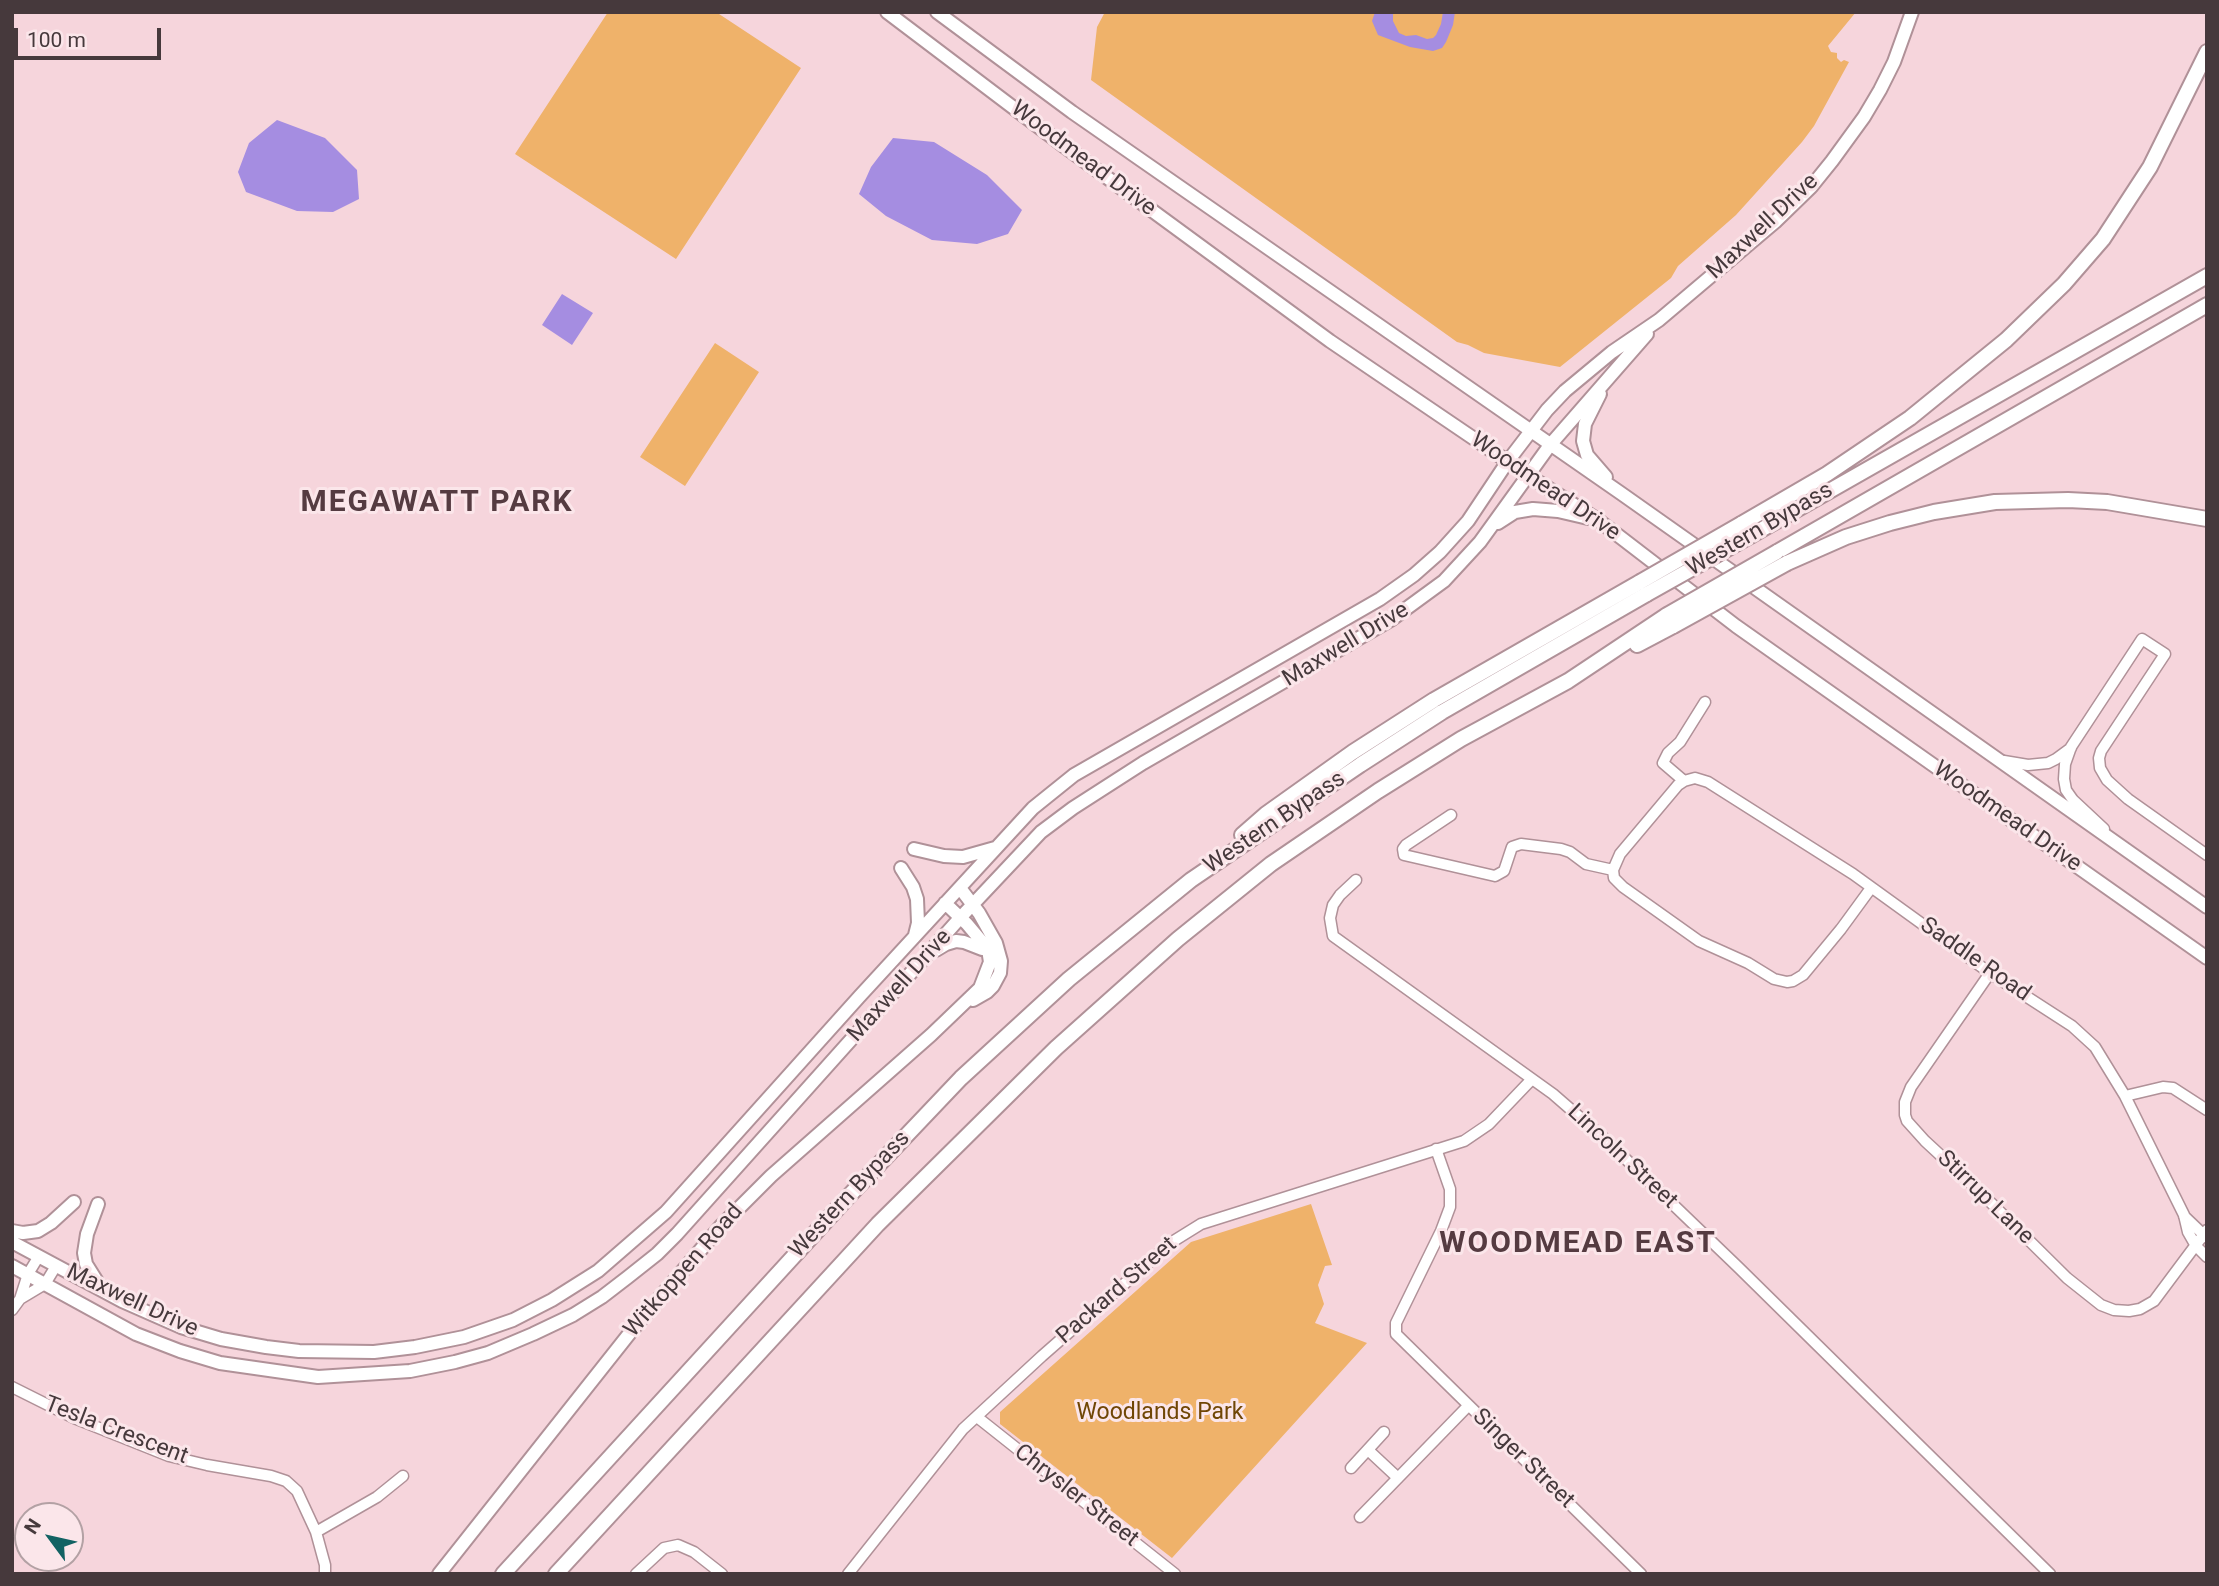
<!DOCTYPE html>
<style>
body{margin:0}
#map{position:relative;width:2219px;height:1586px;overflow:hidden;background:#f6d5dc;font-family:Roboto,sans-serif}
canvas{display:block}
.frame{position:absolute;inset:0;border:14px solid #46393c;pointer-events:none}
.north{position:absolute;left:14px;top:1502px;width:70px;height:70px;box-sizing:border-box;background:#fbe6ea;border:2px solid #b3a1a4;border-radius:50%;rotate:303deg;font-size:19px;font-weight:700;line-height:28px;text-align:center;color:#46393c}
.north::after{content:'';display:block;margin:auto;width:24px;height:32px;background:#126263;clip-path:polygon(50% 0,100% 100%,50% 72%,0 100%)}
.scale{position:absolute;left:14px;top:28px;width:147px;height:32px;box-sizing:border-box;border:4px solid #46393c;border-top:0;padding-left:9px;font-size:21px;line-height:24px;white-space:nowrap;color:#46393c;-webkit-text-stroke:5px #fbe6ea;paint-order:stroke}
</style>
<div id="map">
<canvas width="2219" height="1586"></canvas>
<div class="frame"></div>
<div class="north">N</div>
<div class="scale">100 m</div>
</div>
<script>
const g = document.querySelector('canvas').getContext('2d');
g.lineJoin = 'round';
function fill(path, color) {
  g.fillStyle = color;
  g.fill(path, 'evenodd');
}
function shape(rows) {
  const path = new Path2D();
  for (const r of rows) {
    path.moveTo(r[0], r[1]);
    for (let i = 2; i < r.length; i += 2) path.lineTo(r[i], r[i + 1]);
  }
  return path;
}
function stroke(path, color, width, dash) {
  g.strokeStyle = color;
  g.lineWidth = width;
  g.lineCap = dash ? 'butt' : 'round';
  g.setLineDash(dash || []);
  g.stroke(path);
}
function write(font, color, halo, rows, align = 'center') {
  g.font = font + ' Roboto,sans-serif';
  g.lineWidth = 6;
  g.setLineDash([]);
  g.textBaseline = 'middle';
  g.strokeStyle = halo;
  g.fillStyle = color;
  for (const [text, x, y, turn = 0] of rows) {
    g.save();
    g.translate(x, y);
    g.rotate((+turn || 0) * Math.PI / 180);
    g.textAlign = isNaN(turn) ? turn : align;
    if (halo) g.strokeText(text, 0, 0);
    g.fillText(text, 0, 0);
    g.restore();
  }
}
fill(shape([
 [608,12,716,12,801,68,676,259,515,154],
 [1105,12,1856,12,1828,46,1831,52,1837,53,1837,58,1841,62,1844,60,1849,62,1814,126,1802,142,1736,215,1678,266,1671,278,1560,367,1484,353,1468,345,1457,342,1091,80,1097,27],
 [715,343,759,372,685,486,640,457],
 [1311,1204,1332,1265,1325,1266,1318,1285,1324,1304,1315,1323,1367,1343,1172,1558,1000,1424,1000,1412,1191,1242]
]), '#efb26a');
fill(shape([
 [1375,12,1393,12,1393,21,1399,33,1406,36,1416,35,1427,39,1433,38,1436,35,1441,24,1443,12,1455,12,1453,25,1446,42,1442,48,1433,51,1410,47,1378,35,1372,21],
 [277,120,325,138,357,170,359,199,333,212,297,211,246,192,238,172,249,143],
 [893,138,934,142,987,175,1022,210,1008,234,977,244,932,240,886,216,859,194,871,167],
 [562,294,593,313,572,345,542,325]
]), '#a58de1');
const minor = shape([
 [2004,761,2028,765,2048,763,2056,759,2071,748],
 [1684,781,1663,763,1668,753,1680,742,1705,702],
 [1451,815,1406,845,1403,849,1404,855,1495,876,1504,871,1512,847,1521,844,1561,849,1570,852,1586,864,1613,870],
 [2104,829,2073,800,2066,790,2064,779,2065,764,2071,747,2142,639,2165,654,2101,751,2099,758,2100,768,2107,780,2128,799,2207,855],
 [1356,880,1340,895,1333,905,1330,918,1333,936,1553,1094,1607,1141,1738,1267,2050,1574],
 [1871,888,1841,929,1803,975,1793,981,1787,982,1774,979,1748,963,1699,941,1623,887,1614,878,1613,870,1620,854,1678,785,1684,781,1695,778,1708,782,1853,874,1990,973,2072,1026,2095,1047,2125,1096,2184,1215,2188,1232,2196,1246,2207,1257],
 [1990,973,1911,1087,1905,1102,1905,1115,1907,1121,1925,1141,1978,1190,2067,1278,2101,1305,2114,1310,2129,1311,2140,1309,2154,1301,2207,1230],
 [2125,1096,2163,1087,2173,1088,2207,1110],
 [1436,1149,1450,1189,1450,1207,1441,1231,1396,1323,1396,1334,1641,1574],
 [2184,1216,2207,1238],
 [20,1299,45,1284,56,1266],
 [12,1310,20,1299,28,1274,39,1256],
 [12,1387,74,1418,169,1456,207,1465,271,1476,286,1481,297,1491,316,1532,325,1565,325,1574],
 [977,1417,1175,1574],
 [1368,1450,1398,1478],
 [1351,1468,1384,1432],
 [1360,1517,1468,1406],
 [316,1532,377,1497,403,1476],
 [636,1574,664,1548,678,1545,694,1552,722,1574],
 [848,1574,963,1429,1042,1356,1172,1242,1201,1224,1464,1141,1489,1124,1532,1079]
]);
const major = shape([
 [887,12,1064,146,1330,341,1529,476,1598,520,1736,626,2207,958],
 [937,12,1072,112,1622,494,2207,907],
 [1600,394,1585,424,1583,441,1587,455,1606,477],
 [1498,523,1515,512,1533,509,1558,511,1588,518],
 [914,849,944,856,963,857,995,848],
 [901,868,913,887,917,899,918,923,915,935],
 [960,888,979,913,996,943,1001,961,1000,973,993,986,987,992,973,1000],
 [936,950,946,944,956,941,964,942,982,949,988,949],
 [98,1204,87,1234,84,1253,86,1264,101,1288],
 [12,1231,23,1233,38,1231,51,1223,74,1202],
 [12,1242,122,1301,181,1327,221,1339,266,1347,299,1351,374,1352,415,1347,464,1337,513,1320,552,1300,598,1271,666,1212,859,997,1033,808,1074,775,1380,599,1414,575,1440,552,1468,521,1508,461,1547,410,1565,391,1612,352,1659,320,1775,222,1811,187,1832,161,1864,117,1880,90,1894,62,1912,12],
 [12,1266,136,1334,180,1351,220,1363,318,1377,410,1371,455,1362,488,1353,533,1334,573,1315,602,1297,628,1277,657,1254,677,1234,960,918,1041,832,1073,808,1143,763,1392,619,1444,581,1480,542,1550,445,1647,334],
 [439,1574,633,1329,721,1226,771,1176,931,1035,980,988,990,962,988,949,967,924,945,903]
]);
const highway = shape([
 [1741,524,1827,474,1910,418,2006,340,2064,284,2103,239,2150,167,2207,52],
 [1752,535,2207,276],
 [1777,552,2207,305],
 [1787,563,1846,537,1890,523,1934,512,1995,502,2068,500,2107,502,2207,519],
 [1637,645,1673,626],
 [1242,835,1266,814,1353,752,1434,700,1640,582],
 [503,1574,847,1198,961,1078,1069,979,1191,880,1360,765,1442,712,1647,594],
 [556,1574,878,1224,1056,1048,1178,939,1271,864,1378,791,1461,739,1568,681,1667,615]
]);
stroke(minor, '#b09198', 13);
stroke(major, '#b09198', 16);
stroke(highway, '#b09198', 18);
stroke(minor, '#fff', 10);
stroke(major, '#fff', 12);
stroke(highway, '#fff', 14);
const highwayBridge = shape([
 [1640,582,1741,524],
 [1647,594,1752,535],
 [1667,615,1777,552],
 [1673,626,1787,563]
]);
stroke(highwayBridge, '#b09198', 18, []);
stroke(highwayBridge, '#fff', 14);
write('23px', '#46393c', '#fbe6ea', [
 ["Woodmead Drive",1083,159,37],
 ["Maxwell Drive",1763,227,-43],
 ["Woodmead Drive",1545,487,34],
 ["Western Bypass",1760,530,-30],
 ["Maxwell Drive",1346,645,-31],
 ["Woodmead Drive",2007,817,35],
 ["Western Bypass",1275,823,-34],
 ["Saddle Road",1975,960,35],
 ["Maxwell Drive",900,986,-48],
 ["Lincoln Street",1622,1157,43],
 ["Western Bypass",850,1195,-47],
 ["Stirrup Lane",1985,1198,44],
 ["Witkoppen Road",684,1271,-49],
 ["Packard Street",1117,1291,-41],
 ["Maxwell Drive",132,1301,25],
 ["Tesla Crescent",116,1431,21],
 ["Singer Street",1523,1459,44],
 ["Chrysler Street",1076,1496,38]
]);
write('23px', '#704605', '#fbe6ea', [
 ["Woodlands Park",1160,1413]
]);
g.letterSpacing = '2px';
write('bold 30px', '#553b41', '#fbe6ea', [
 ["MEGAWATT PARK",437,503],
 ["WOODMEAD EAST",1578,1244]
]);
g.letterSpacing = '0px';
</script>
